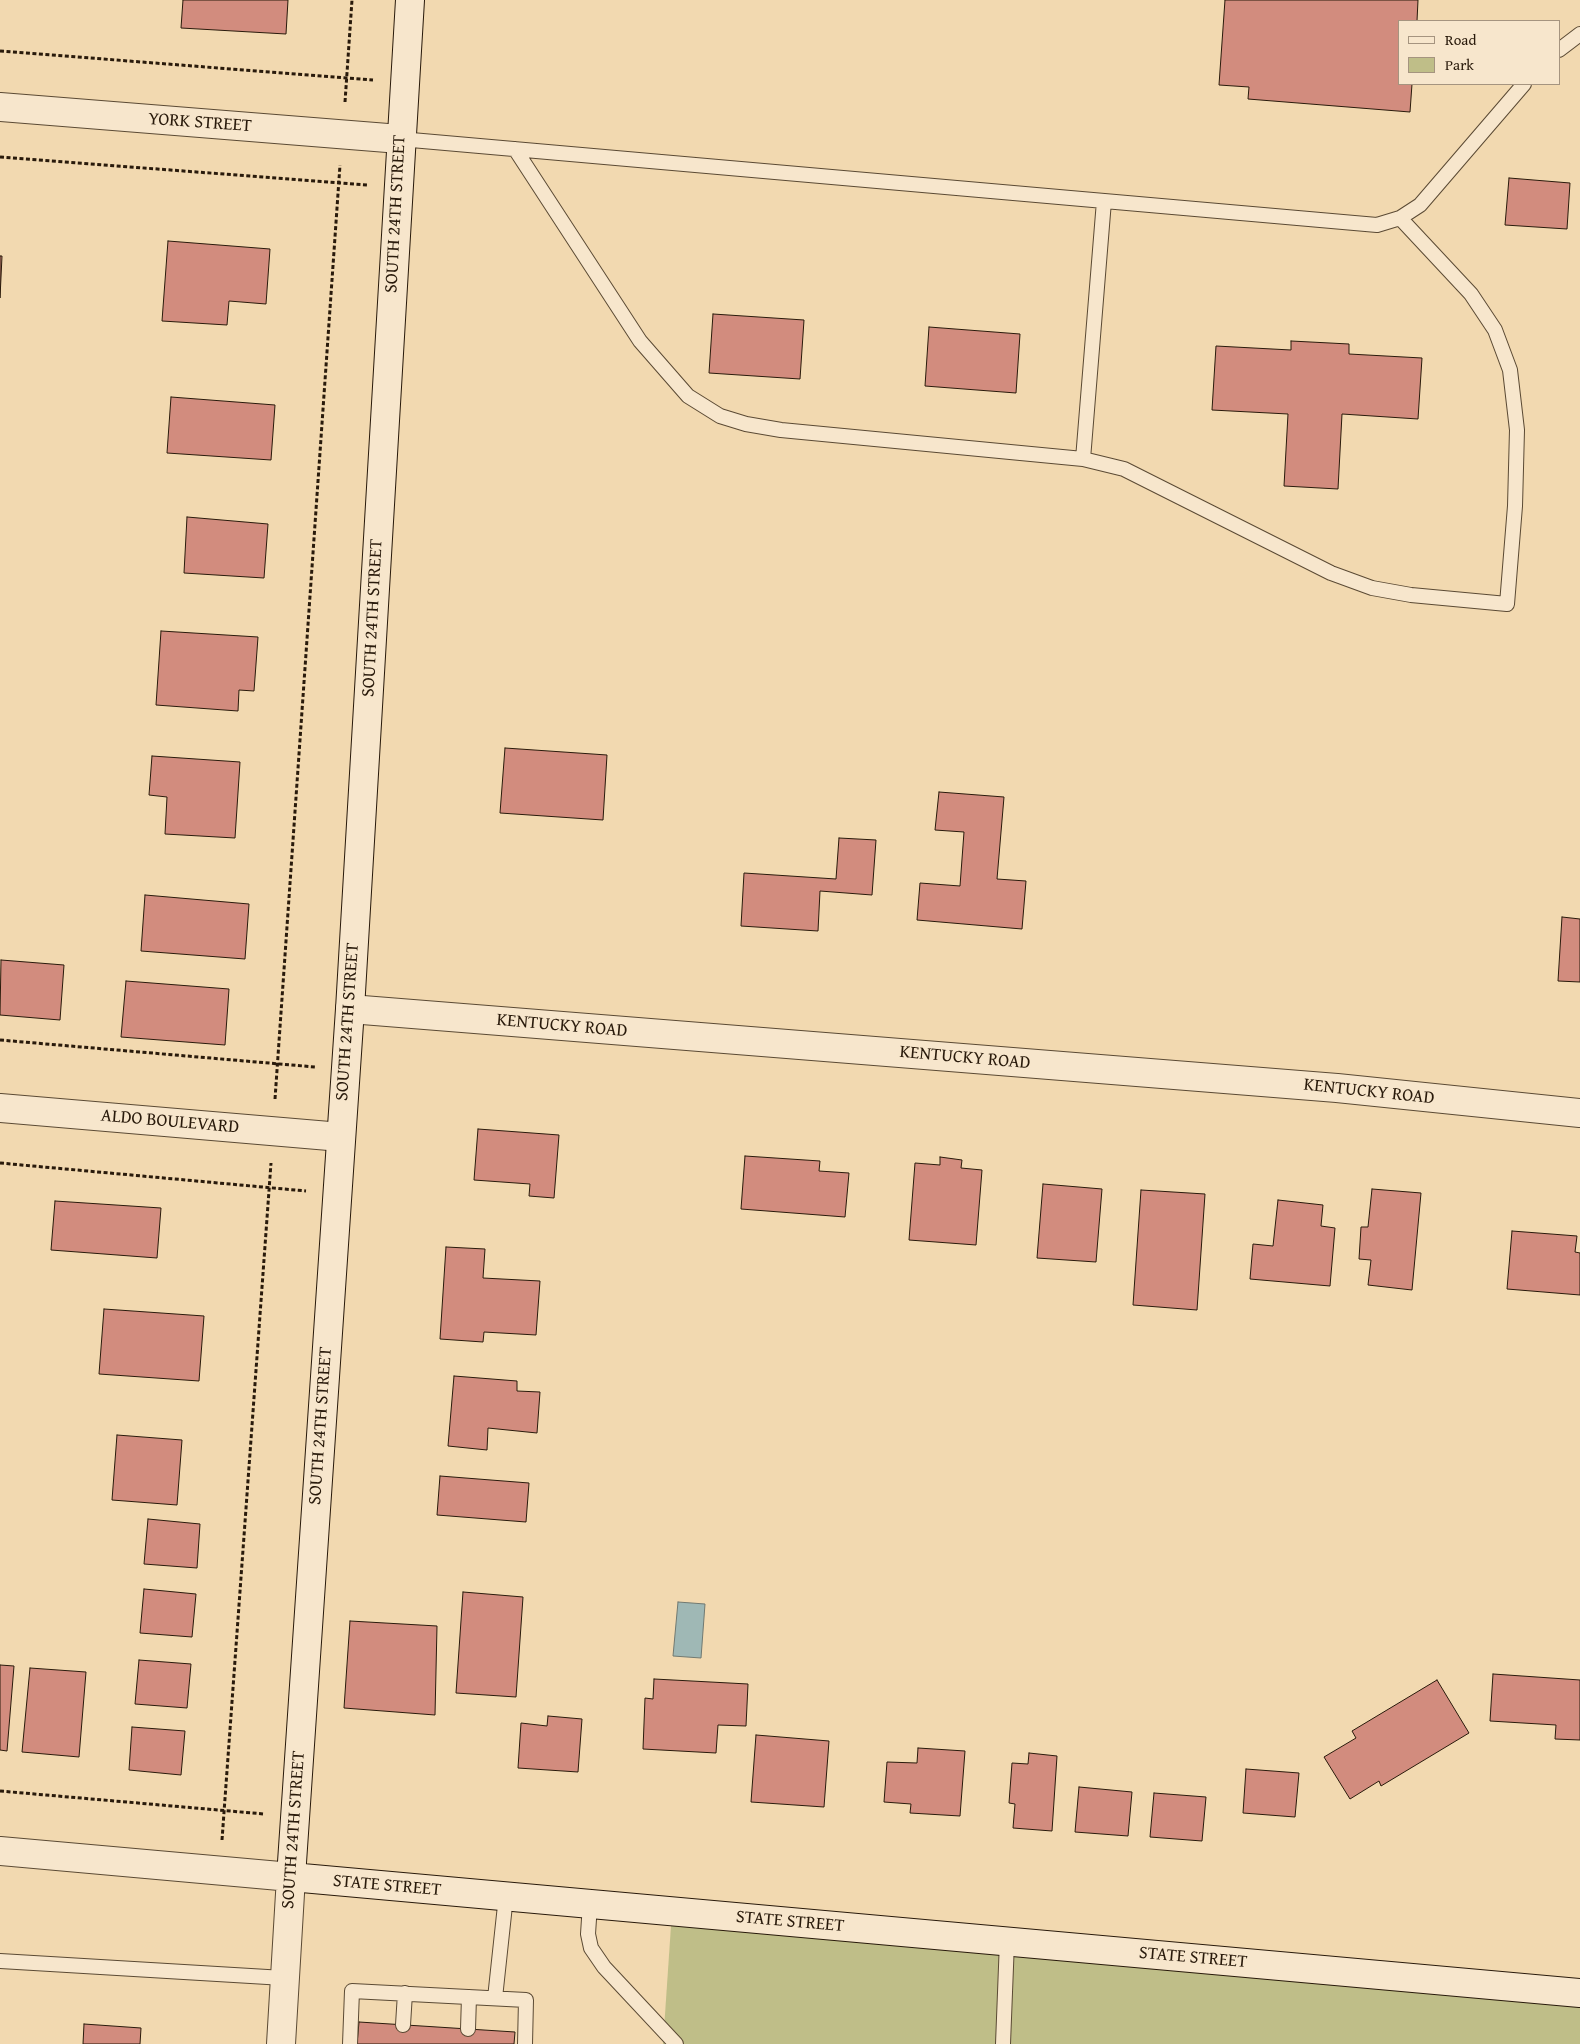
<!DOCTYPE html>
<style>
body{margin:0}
#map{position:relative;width:1580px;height:2044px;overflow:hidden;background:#f2d9b0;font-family:"Gentium Book Plus",serif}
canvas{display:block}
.legend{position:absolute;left:1398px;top:20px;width:162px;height:65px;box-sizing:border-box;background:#f7e6cc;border:1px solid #a5947f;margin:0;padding:6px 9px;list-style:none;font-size:15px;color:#291a0b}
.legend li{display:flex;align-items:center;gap:10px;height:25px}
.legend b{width:25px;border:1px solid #a5947f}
</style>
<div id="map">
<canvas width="1580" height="2044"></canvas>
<ul class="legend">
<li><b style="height:6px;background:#f7e6cc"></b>Road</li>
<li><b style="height:14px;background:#bfbe88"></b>Park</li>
</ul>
</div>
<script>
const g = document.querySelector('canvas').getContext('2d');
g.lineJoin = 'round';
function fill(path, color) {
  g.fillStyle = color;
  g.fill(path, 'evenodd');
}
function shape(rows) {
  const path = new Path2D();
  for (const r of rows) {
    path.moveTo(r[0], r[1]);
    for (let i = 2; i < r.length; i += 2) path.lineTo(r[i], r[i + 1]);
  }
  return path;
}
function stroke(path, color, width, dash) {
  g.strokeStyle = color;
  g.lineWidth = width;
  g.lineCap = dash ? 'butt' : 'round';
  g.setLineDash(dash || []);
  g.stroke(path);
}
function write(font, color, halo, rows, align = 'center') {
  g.font = font + ' "Gentium Book Plus",serif';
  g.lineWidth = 4;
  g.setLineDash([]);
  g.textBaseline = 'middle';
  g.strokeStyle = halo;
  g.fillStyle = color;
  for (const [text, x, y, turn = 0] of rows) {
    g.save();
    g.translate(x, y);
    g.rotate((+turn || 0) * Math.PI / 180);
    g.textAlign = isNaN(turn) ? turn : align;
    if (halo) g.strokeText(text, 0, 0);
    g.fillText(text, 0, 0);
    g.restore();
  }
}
fill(shape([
 [672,1911,1580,1993,1580,2044,663,2044]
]), '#bfbe88');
const water = shape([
 [678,1602,705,1604,701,1658,673,1656,678,1602]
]);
fill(water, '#9fb8b5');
stroke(water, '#707971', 1);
const building = shape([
 [183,0,288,0,286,34,181,28,183,0],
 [1225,0,1418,0,1417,21,1399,21,1399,84,1412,84,1410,112,1248,99,1249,87,1219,85,1225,0],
 [1509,178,1570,183,1567,229,1505,225,1509,178],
 [168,241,270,249,266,304,229,301,227,325,162,321,168,241],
 [0,256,2,256,0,298,0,256],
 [713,314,804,320,800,379,709,373,713,314],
 [929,327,1020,334,1016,393,925,386,929,327],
 [1291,341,1349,344,1349,354,1422,358,1418,419,1342,414,1338,489,1284,486,1288,414,1212,410,1216,346,1291,350,1291,341],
 [171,397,275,405,271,460,167,453,171,397],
 [187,517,268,524,264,578,184,573,187,517],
 [161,631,258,637,254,691,239,690,238,711,156,705,161,631],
 [505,748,607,755,603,820,500,813,505,748],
 [152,756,240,762,235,838,165,834,167,797,149,795,152,756],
 [939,792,1004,797,997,879,1026,881,1022,929,917,920,920,883,960,886,964,832,935,830,939,792],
 [839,838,876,840,872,895,820,891,818,931,741,926,744,873,836,879,839,838],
 [145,895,249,904,245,959,141,951,145,895],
 [1562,917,1580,919,1580,982,1558,981,1562,917],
 [1,960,64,965,60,1020,0,1015,1,960],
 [126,981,229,989,225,1045,121,1037,126,981],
 [478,1129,559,1135,554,1198,529,1196,530,1184,474,1180,478,1129],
 [745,1156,820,1161,819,1171,849,1173,845,1217,741,1209,745,1156],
 [940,1157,962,1160,961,1168,982,1170,976,1245,909,1240,915,1163,940,1165,940,1157],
 [1043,1184,1102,1189,1096,1262,1037,1258,1043,1184],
 [1372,1189,1421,1193,1412,1290,1368,1285,1371,1260,1359,1259,1361,1227,1368,1227,1372,1189],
 [1141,1190,1205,1194,1197,1310,1133,1305,1141,1190],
 [1278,1200,1323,1205,1321,1226,1335,1228,1330,1286,1250,1279,1253,1244,1273,1246,1278,1200],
 [55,1201,161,1208,157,1258,51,1250,55,1201],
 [1512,1231,1577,1236,1575,1252,1580,1253,1580,1295,1507,1289,1512,1231],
 [446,1247,485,1249,483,1278,540,1281,536,1335,484,1332,483,1342,440,1339,446,1247],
 [104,1309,204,1316,199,1381,99,1374,104,1309],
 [454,1376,517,1381,517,1391,540,1392,537,1433,488,1428,487,1450,448,1446,454,1376],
 [117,1435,182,1440,177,1505,112,1500,117,1435],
 [440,1476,529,1483,526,1522,437,1515,440,1476],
 [148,1519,200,1524,197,1568,144,1564,148,1519],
 [144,1589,196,1594,192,1637,140,1633,144,1589],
 [463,1592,523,1597,516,1697,456,1693,463,1592],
 [350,1621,437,1626,435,1715,344,1708,350,1621],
 [139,1660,191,1664,187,1708,135,1704,139,1660],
 [0,1665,14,1666,7,1751,0,1750,0,1665],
 [30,1668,86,1672,79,1757,22,1752,30,1668],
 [1493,1674,1580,1680,1580,1740,1555,1739,1556,1725,1490,1721,1493,1674],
 [654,1679,748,1684,746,1726,718,1725,716,1753,643,1749,645,1698,653,1699,654,1679],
 [1437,1680,1469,1733,1381,1786,1379,1781,1350,1799,1324,1757,1356,1738,1352,1731,1437,1680],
 [548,1716,582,1719,578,1772,518,1768,521,1723,547,1726,548,1716],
 [132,1727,185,1731,181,1775,129,1770,132,1727],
 [756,1735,829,1741,824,1807,751,1802,756,1735],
 [918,1748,965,1751,960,1816,910,1813,911,1804,884,1802,887,1762,917,1763,918,1748],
 [1029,1753,1057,1756,1052,1831,1013,1828,1015,1804,1009,1803,1012,1763,1028,1764,1029,1753],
 [1246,1769,1299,1773,1295,1817,1243,1813,1246,1769],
 [1079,1787,1132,1792,1128,1836,1075,1832,1079,1787],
 [1154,1793,1206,1797,1202,1841,1150,1837,1154,1793],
 [359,2022,515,2032,514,2044,357,2044,359,2022],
 [84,2024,141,2028,140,2044,83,2044,84,2024]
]);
fill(building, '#d28c7e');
stroke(building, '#291a0b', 1);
const service = shape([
 [1559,50,1580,34],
 [400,139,1377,225,1400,218,1420,205,1524,84],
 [515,149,640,341,688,396,720,416,746,424,781,430,1083,459,1124,469,1331,573,1372,588,1411,595,1507,604,1515,506,1517,430,1510,370,1495,330,1471,294,1400,218],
 [1083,459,1104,201],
 [590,1904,588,1934,591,1948,604,1967,676,2044],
 [0,1961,284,1978],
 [495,1998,506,1896],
 [403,2025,405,1993],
 [468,2029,469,1997],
 [350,2044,352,1991,526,2000,525,2044],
 [1003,2044,1007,1941]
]);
const minor = shape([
 [0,107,400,139],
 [350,1009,1337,1088,1580,1113],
 [0,1108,341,1137]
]);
const tertiary = shape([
 [0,1851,291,1877,281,2044]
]);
const secondary = shape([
 [410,0,350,1009,291,1877,1580,1993]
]);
stroke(service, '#5b4a34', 16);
stroke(minor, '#5b4a34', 30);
stroke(tertiary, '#5b4a34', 30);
stroke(secondary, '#291a0b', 30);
stroke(shape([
 [0,51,373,80],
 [345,102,352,0],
 [0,157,367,185],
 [0,1040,315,1067],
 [275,1099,340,165],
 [0,1163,306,1191],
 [0,1791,264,1814],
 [222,1840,271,1163]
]), '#291a0b', 3, [4, 2.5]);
stroke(service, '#f7e6cc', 14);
stroke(minor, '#f7e6cc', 28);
stroke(tertiary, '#f7e6cc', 28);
stroke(secondary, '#f7e6cc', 28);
write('18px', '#291a0b', '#f7e6cc', [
 ["YORK STREET",200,123,4],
 ["SOUTH 24TH STREET",396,214,-87],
 ["SOUTH 24TH STREET",373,618,-87],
 ["SOUTH 24TH STREET",348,1022,-86],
 ["KENTUCKY ROAD",562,1026,5],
 ["KENTUCKY ROAD",965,1058,5],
 ["KENTUCKY ROAD",1369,1092,6],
 ["ALDO BOULEVARD",170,1122,5],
 ["SOUTH 24TH STREET",321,1426,-86],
 ["SOUTH 24TH STREET",294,1830,-86],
 ["STATE STREET",387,1886,5],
 ["STATE STREET",790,1922,5],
 ["STATE STREET",1193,1958,5]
]);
</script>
